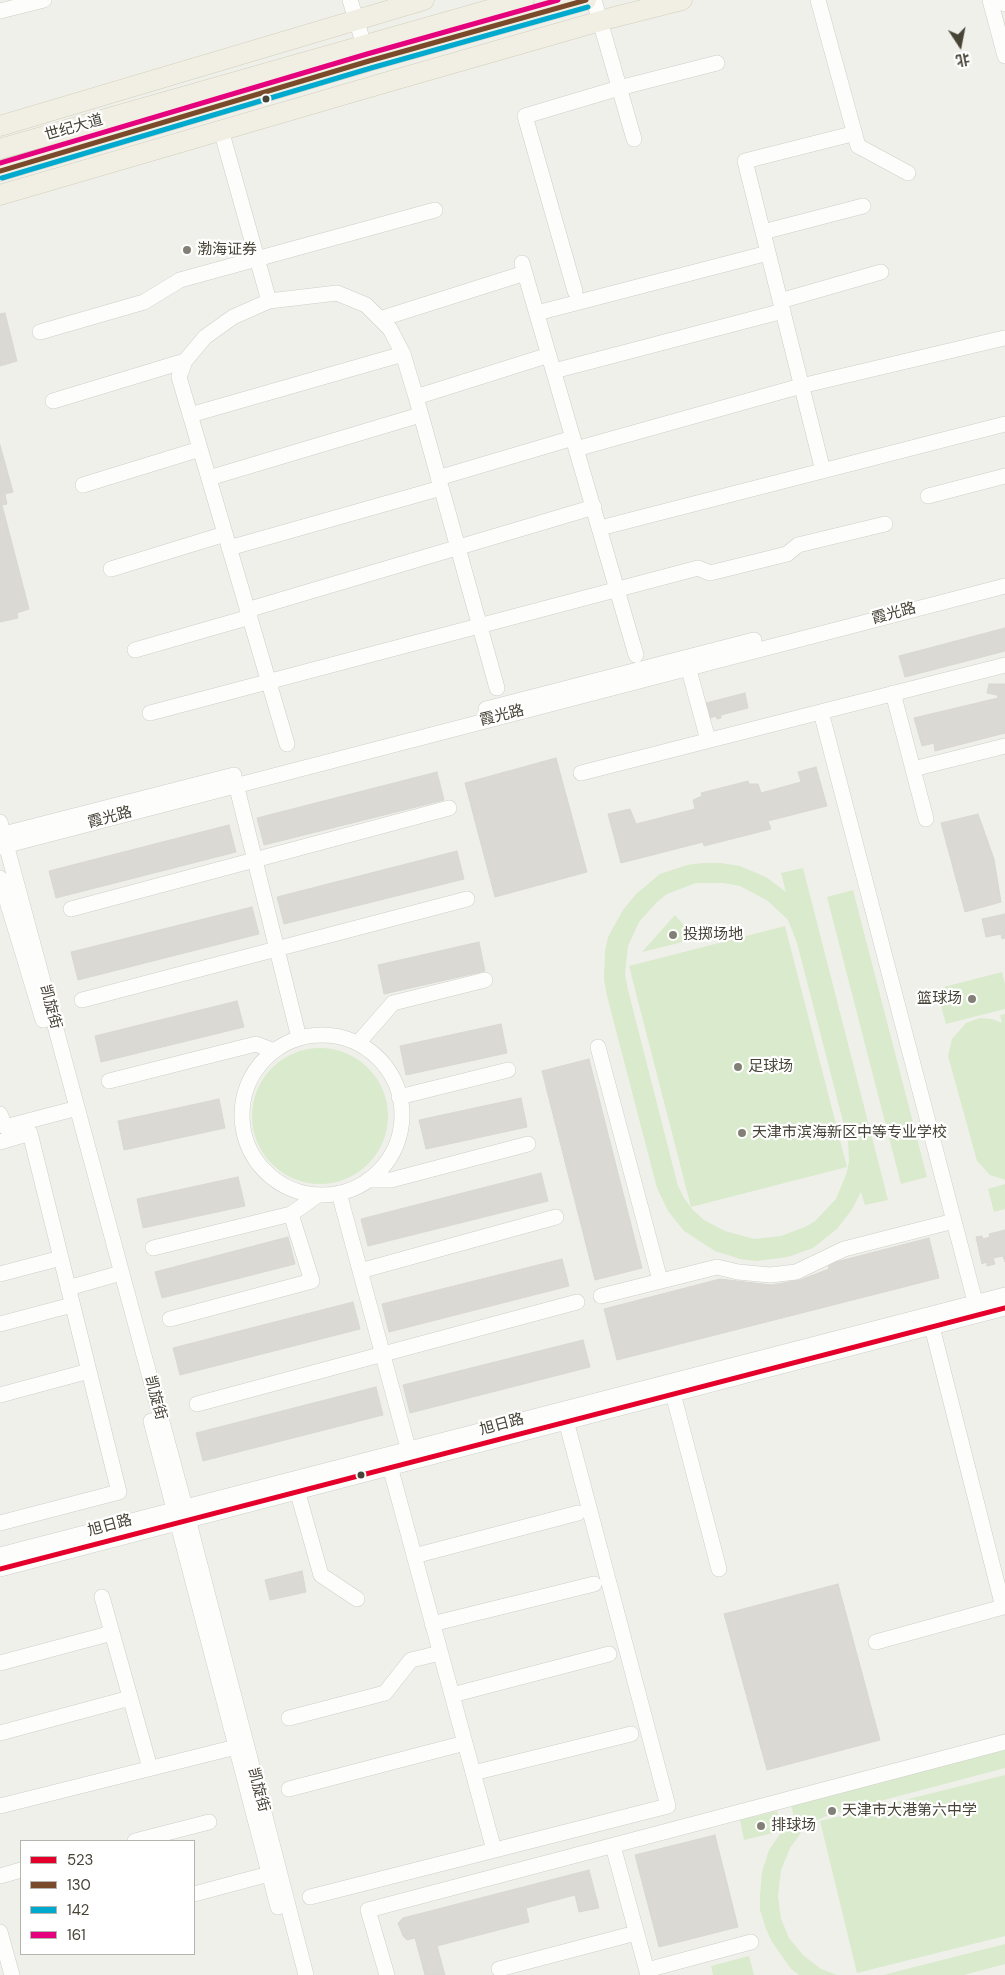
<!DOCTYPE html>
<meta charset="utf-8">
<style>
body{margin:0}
#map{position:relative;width:1005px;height:1975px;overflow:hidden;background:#f0f0eb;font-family:"DM Sans","Noto Sans SC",sans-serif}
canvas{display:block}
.legend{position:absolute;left:20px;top:1840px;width:175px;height:115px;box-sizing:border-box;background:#fff;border:1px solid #b5b4af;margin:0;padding:6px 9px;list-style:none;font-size:15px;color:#474337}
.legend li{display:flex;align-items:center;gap:10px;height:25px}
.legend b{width:25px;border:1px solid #b5b4af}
.north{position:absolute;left:935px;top:20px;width:50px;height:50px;-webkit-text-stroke:4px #fff;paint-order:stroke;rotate:169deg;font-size:14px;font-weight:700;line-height:20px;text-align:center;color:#474337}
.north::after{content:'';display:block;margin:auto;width:18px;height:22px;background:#474337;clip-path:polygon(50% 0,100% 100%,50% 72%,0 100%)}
</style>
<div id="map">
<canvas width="1005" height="1975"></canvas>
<ul class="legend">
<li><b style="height:6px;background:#e4002b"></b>523</li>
<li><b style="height:6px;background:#7a4b2a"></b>130</li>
<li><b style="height:6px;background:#00a9ce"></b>142</li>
<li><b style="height:6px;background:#e5007d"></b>161</li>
</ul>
<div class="north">北</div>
</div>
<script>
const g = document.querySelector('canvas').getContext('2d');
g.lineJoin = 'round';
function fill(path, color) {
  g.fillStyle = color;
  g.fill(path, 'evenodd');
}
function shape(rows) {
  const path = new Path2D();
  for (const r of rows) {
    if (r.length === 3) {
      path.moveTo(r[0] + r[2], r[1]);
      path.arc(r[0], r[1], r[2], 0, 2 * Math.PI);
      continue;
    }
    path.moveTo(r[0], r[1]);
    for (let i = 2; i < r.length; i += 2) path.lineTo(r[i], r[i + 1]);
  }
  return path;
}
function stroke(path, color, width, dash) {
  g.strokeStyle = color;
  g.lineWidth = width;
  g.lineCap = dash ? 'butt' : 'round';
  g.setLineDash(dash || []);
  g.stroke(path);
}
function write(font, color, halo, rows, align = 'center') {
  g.font = font + ' "DM Sans","Noto Sans SC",sans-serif';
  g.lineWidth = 4.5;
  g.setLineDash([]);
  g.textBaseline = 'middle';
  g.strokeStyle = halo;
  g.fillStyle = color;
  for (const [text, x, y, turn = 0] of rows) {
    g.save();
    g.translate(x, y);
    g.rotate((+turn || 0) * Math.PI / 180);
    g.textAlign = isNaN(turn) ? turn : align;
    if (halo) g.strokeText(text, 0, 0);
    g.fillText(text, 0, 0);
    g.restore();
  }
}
fill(shape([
 [703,863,721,863,740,866,766,877,786,892,781,873,803,868,888,1200,865,1205,861,1192,853,1208,837,1229,813,1248,788,1257,757,1261,740,1259,715,1251,684,1231,668,1211,657,1188,607,996,604,979,605,951,608,937,623,910,636,894,660,874,687,865],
 [696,883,723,883,740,886,768,901,788,920,797,943,848,1141,849,1161,847,1172,836,1199,815,1221,805,1227,781,1236,754,1239,725,1231,704,1220,692,1209,684,1198,678,1186,628,990,625,974,628,946,639,922,657,902,667,894],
 [853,890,927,1177,901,1184,827,897],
 [675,915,683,924,691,940,642,952],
 [785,926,847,1167,691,1207,629,966],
 [1002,972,1005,984,1005,1009,946,1024,936,989],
 [1005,1014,1005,1180,990,1175,977,1161,948,1056,952,1039,966,1023,980,1018,992,1019,1002,1023,1000,1015],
 [320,1116,68],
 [1005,1184,1005,1209,994,1212,988,1189],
 [1005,1750,1005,1768,831,1814,811,1823,803,1830,790,1848,781,1870,778,1896,781,1919,789,1938,803,1955,821,1969,837,1975,799,1975,791,1969,772,1942,766,1929,760,1910,760,1896,762,1872,769,1850,782,1831,744,1840,740,1820,777,1811,782,1831,794,1817,791,1805],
 [1005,1775,1005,1936,857,1973,820,1821],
 [1005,1944,1005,1964,964,1975,883,1975],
 [749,1956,754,1975,713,1975,711,1966]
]), '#daeacc');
const building = shape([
 [5,313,17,361,0,366,0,314,5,313],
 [0,445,13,492,5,494,7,504,2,505,29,609,17,613,18,618,0,622,0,445],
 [1005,628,1005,651,905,677,899,656,1005,628],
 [989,684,1005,684,1005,733,935,751,934,743,922,746,914,718,998,698,997,695,987,693,989,684],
 [745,693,748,708,721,715,721,718,717,719,716,716,710,718,706,703,745,693],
 [556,758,587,872,495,897,465,783,556,758],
 [816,767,827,806,768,821,771,829,704,846,703,842,621,863,608,814,630,809,636,824,695,809,693,800,702,796,701,793,748,781,749,784,758,784,761,793,801,782,798,772,816,767],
 [437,772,444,800,264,845,257,818,437,772],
 [978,814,994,859,1001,902,965,912,941,823,978,814],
 [229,825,236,852,56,898,49,871,229,825],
 [457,851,464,879,284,924,277,897,457,851],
 [252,907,259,934,78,980,71,952,252,907],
 [1005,914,1005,938,1002,939,1001,934,986,937,982,919,1005,914],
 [479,942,485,971,384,994,378,965,479,942],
 [237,1001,244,1027,101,1062,95,1036,237,1001],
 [501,1024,507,1053,406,1075,400,1046,501,1024],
 [589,1059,642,1268,595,1280,542,1071,589,1059],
 [521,1098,527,1127,426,1149,419,1120,521,1098],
 [219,1099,225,1128,124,1150,118,1121,219,1099],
 [541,1173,548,1201,368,1246,361,1219,541,1173],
 [238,1177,245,1206,143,1228,137,1199,238,1177],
 [1005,1230,1005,1262,1003,1256,993,1258,995,1264,987,1266,987,1262,982,1264,976,1237,982,1236,983,1239,990,1237,989,1234,1005,1230],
 [288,1237,295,1264,162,1298,155,1272,288,1237],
 [929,1238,939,1278,617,1360,604,1309,720,1279,771,1285,800,1280,829,1269,828,1264,929,1238],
 [562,1259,569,1286,389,1332,382,1304,562,1259],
 [353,1302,360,1329,180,1375,173,1348,353,1302],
 [583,1340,590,1367,410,1413,403,1385,583,1340],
 [376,1387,383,1415,203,1461,196,1433,376,1387],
 [302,1571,306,1592,270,1600,265,1580,302,1571],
 [838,1584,880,1740,767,1770,724,1614,838,1584],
 [715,1835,738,1927,659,1947,635,1855,715,1835],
 [589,1870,599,1908,579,1912,575,1895,526,1908,529,1922,437,1946,445,1975,425,1975,415,1938,407,1940,403,1936,398,1923,403,1918,589,1870]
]);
fill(building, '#dad9d3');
stroke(building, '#d8d7d1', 1);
const minor = shape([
 [350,0,364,45],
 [594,0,634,139],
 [818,0,858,146,908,173],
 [990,0,1005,56],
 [1004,0,1005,4],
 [0,11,44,0],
 [221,130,269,301],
 [763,232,863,206],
 [522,263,636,655],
 [575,291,525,116,619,88,717,63],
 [780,301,881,272],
 [537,313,768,253],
 [380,319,525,273],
 [40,332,144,302,180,280,435,210],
 [554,371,783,311],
 [416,397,549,355],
 [53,401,185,361],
 [190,415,403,354],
 [576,449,801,386,1004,338],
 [823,471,745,161,848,135],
 [209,478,420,415],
 [438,478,573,438],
 [83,485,200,449],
 [928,496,1005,476],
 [600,528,1005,424],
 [229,548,441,488],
 [111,569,225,534],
 [247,610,594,507],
 [135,650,250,617],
 [686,659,708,740],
 [893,693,926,819],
 [486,709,754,640],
 [821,712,978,1313],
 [150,713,698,568,710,573,787,554,798,545,885,524],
 [287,744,179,377,185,361,205,337,233,317,269,301,337,293,366,305,390,329,403,354,416,397,497,688],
 [913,769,1005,746],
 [581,773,1005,665],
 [234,776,299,1038],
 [0,822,185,1507,306,1975],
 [0,835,234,775],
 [0,847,1005,586],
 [0,878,43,1020],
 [71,909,449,808],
 [82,1000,467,899],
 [322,1115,80],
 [358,1043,393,1003,485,980],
 [598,1047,660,1280],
 [109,1081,256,1044,274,1051],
 [399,1097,508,1070],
 [0,1114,5,1127,70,1110],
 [0,1142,30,1133,119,1492,0,1523],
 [368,1180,391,1180,528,1144],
 [339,1193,411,1459],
 [153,1248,291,1214,318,1195],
 [360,1271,556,1217],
 [0,1274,61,1258],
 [68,1288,114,1275],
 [601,1296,717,1267,738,1272,770,1275,796,1272,844,1249,954,1221],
 [170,1319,312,1281,291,1214],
 [0,1324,72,1305],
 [671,1386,719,1569],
 [0,1395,89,1371],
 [197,1404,577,1302],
 [151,1421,278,1907],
 [388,1459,494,1850],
 [295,1483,321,1575,357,1599],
 [0,1555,1005,1295],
 [414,1556,578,1513],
 [0,1569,1005,1308],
 [102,1597,150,1768],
 [432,1624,594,1584],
 [876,1642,1003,1607,930,1319],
 [0,1663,112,1633],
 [452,1695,609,1654],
 [289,1718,385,1693,411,1660,440,1653],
 [0,1733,130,1698],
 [473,1773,631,1734],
 [289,1789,465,1743],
 [0,1806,236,1747],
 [135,1841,209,1822],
 [613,1846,648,1975],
 [0,1876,21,1870],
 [194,1894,269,1874],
 [310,1897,668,1806,564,1413],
 [0,1932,12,1975],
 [499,1969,636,1933],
 [647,1970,751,1942],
 [387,1975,368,1910,1005,1742]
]);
const major = shape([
 [0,126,424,0],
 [0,149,524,0],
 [0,171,369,61,586,0],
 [0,195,377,85,611,18,682,0]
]);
stroke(minor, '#cecec8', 16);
stroke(major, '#d2ceb9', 21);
stroke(minor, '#fdfdfc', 15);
stroke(major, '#f1efe4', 20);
stroke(shape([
 [0,1569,1005,1308]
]), '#e4002b', 5);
stroke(shape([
 [0,171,369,61,586,0]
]), '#7a4b2a', 5);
stroke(shape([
 [2,178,371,68,588,7]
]), '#00a9ce', 5);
stroke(shape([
 [0,163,367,54,558,0]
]), '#e5007d', 5);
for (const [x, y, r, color] of [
 [266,99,4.5,"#474337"],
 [187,250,5,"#828076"],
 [673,935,5,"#828076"],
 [972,999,5,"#828076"],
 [738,1067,5,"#828076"],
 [742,1133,5,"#828076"],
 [361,1475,4.5,"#474337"],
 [832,1811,5,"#828076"],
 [761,1826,5,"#828076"]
]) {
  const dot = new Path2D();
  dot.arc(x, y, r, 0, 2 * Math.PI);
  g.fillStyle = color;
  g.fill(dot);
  stroke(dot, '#fff', 2);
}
write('15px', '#474337', '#fff', [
 ["世纪大道",74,128,-16],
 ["霞光路",894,614,-15],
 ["霞光路",502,716,-14],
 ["霞光路",110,818,-15],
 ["凯旋街",50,1007,75],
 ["凯旋街",155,1398,75],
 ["旭日路",502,1425,-15],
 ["旭日路",110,1526,-15],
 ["凯旋街",258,1790,75]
]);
write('15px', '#474337', '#fff', [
 ["渤海证券",197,250],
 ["投掷场地",683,935],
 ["篮球场",962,999,"right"],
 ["足球场",748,1067],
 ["天津市滨海新区中等专业学校",752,1133],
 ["天津市大港第六中学",842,1811],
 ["排球场",771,1826]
], 'left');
</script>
